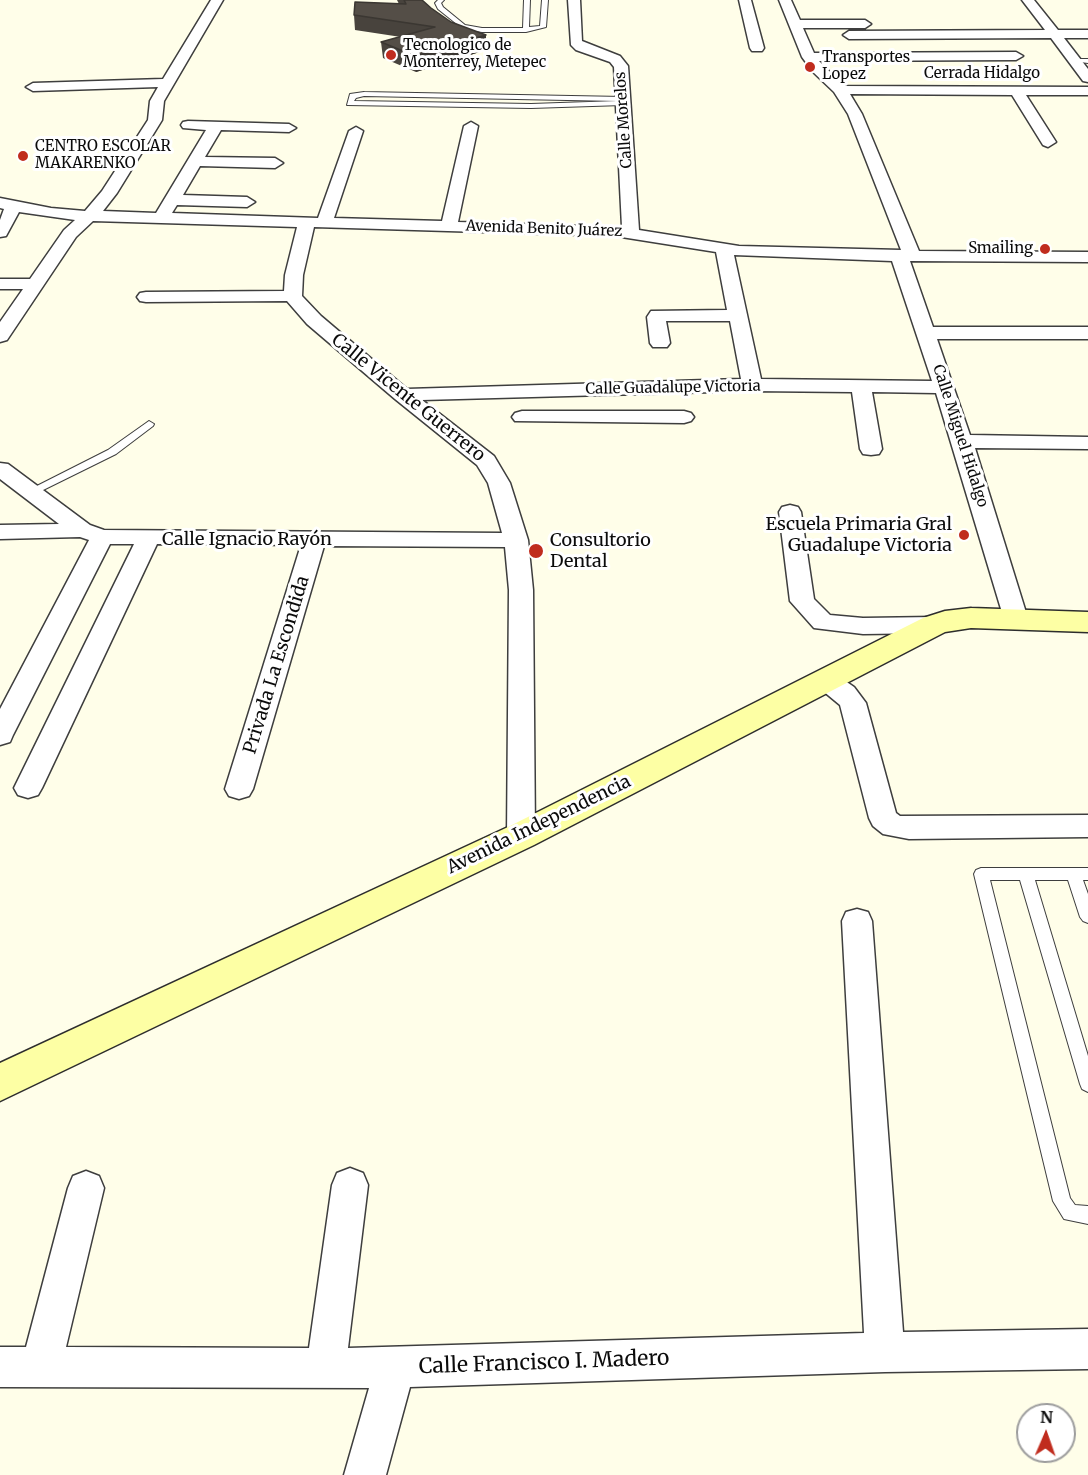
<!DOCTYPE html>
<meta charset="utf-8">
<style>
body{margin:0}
#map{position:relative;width:1088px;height:1475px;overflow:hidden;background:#fffee9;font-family:Merriweather,serif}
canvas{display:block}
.north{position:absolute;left:1016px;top:1403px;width:60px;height:60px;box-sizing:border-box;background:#fff;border:2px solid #9d9d9d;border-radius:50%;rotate:2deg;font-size:16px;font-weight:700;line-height:24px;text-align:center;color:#0b0b0b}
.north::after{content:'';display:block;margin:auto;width:21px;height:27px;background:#c02c1e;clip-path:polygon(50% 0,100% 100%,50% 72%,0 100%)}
</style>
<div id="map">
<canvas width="1088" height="1475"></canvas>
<div class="north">N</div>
</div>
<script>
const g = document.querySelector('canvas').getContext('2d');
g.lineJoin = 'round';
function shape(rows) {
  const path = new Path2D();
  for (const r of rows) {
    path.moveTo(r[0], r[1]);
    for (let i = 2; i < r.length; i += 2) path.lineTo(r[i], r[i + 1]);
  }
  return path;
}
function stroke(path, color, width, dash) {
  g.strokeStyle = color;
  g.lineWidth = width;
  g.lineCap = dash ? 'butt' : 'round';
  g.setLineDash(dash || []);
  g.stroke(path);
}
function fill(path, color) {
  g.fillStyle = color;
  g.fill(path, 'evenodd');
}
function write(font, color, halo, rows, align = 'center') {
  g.font = font + ' Merriweather,serif';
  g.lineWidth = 6;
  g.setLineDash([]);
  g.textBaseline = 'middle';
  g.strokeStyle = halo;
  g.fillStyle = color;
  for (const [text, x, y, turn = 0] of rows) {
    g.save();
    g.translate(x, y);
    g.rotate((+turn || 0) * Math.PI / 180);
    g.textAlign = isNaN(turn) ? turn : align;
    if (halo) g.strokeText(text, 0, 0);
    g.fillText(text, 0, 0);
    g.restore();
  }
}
const lane = shape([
 [438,0,444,0,441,3,443,7,465,25,482,28,523,28,524,0,530,0,529,27,540,26,542,0,548,0,546,27,526,32,482,32,463,29,438,9,435,3,438,0],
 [1088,59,1088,63,1072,61,1075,59,1088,59],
 [364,92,623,97,627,99,624,101,627,103,623,105,531,108,347,105,350,94,364,92],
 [364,96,618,101,531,104,354,101,356,98,364,96],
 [149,421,154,424,153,426,116,454,35,494,31,495,25,492,108,450,149,421],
 [981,868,1088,868,1088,880,1083,880,1088,894,1088,923,1083,921,1080,917,1068,880,1035,880,1088,1056,1088,1092,1082,1089,1080,1084,1020,880,990,880,1070,1198,1075,1205,1088,1206,1088,1224,1064,1219,1053,1201,974,874,976,870,981,868]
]);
const street = shape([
 [211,0,223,0,164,101,162,120,117,193,103,211,156,213,206,130,183,128,181,125,183,122,188,121,289,124,296,128,289,132,221,130,205,157,275,158,283,163,275,168,200,166,183,195,247,197,255,202,247,207,177,205,172,213,318,218,349,131,356,127,363,131,334,218,442,221,464,126,471,122,478,126,458,222,622,227,614,67,610,62,576,50,571,45,568,0,580,0,582,41,620,56,628,66,639,230,739,246,901,250,848,114,834,92,813,72,802,57,779,0,791,0,800,20,865,20,871,24,865,28,803,28,814,53,1016,52,1023,56,1016,60,819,61,844,86,1088,87,1088,95,1026,95,1056,142,1048,147,1043,145,1012,95,850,94,862,114,919,251,1088,252,1088,262,910,261,933,327,1088,327,1088,339,937,339,970,435,1088,437,1088,449,975,448,1028,619,1025,625,1016,627,1007,625,1004,619,936,393,872,392,882,449,879,454,871,455,863,454,860,449,852,392,752,391,422,400,494,456,510,483,528,540,533,590,535,836,531,844,521,847,511,844,507,836,509,590,505,547,324,546,253,789,249,796,239,799,229,796,225,789,301,545,157,544,42,788,38,795,28,798,18,795,14,788,134,544,110,544,13,735,10,742,0,745,0,709,89,540,80,537,0,539,0,525,59,524,0,479,0,463,8,464,90,525,104,530,502,533,488,483,477,465,395,399,307,324,287,301,146,302,140,301,137,297,140,293,146,292,284,291,285,275,297,227,93,221,76,237,7,340,0,342,0,322,23,289,0,289,0,279,30,279,64,230,75,220,19,212,6,236,0,237,0,220,4,209,0,208,0,198,51,208,85,211,102,191,148,120,150,101,158,87,33,91,26,87,33,83,163,79,211,0],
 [314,227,615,236,716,252,727,310,651,311,647,317,650,343,653,347,667,347,670,343,666,321,730,321,741,379,407,389,321,316,302,296,303,275,314,227],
 [734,255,892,261,932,381,761,379,734,255],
 [739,0,751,0,764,48,762,51,752,51,750,48,739,0],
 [1022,0,1034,0,1058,30,1088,30,1088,38,1064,38,1088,69,1088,82,1083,81,1051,38,849,39,843,35,849,31,1045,30,1022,0],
 [522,411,684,411,691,413,694,417,691,421,684,423,515,421,512,417,515,413,522,411],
 [790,505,798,507,801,512,814,599,830,615,863,618,934,617,943,619,946,625,943,631,934,633,863,634,814,628,790,601,779,512,782,507,790,505],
 [826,671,835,674,854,687,866,703,896,813,900,816,1088,815,1088,837,909,839,883,834,873,826,869,818,840,705,817,686,813,680,817,674,826,671],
 [857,909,868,912,872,921,903,1332,1088,1329,1088,1369,885,1372,410,1387,386,1475,344,1475,369,1388,0,1387,0,1347,26,1347,68,1188,73,1176,86,1171,99,1176,104,1188,66,1347,309,1348,332,1185,337,1173,350,1168,363,1173,368,1185,348,1348,864,1333,842,921,846,912,857,909]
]);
const secondary = shape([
 [971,608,1088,612,1088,632,971,628,945,632,534,845,0,1101,0,1063,508,827,923,618,945,611,971,608]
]);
stroke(lane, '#3e3e3e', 2);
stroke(street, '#3e3e3e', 3);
stroke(secondary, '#2d2d2d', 3);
fill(lane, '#fff');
fill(street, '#fff');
fill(secondary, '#fdffa4');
fill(shape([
 [397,0,422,0,431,8,486,50,416,72,383,58,381,42,401,37,355,30,354,15,399,4]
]), '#48433d');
fill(shape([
 [486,35,486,50,416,72,415,56]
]), '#3b3732');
const building = shape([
 [404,0,422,0,431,8,451,22,486,35,415,56,381,42,435,27,354,15,355,2,406,4,404,0]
]);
fill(building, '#544e47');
stroke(building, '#3b3732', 1.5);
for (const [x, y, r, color] of [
 [391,55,6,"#c02c1e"],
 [810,67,6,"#c02c1e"],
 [23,156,6,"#c02c1e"],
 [1045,249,6,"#c02c1e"],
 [964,535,6,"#c02c1e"],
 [536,551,8,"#c02c1e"]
]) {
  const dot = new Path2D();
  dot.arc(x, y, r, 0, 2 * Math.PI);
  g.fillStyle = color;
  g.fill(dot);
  stroke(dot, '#fff', 2);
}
write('15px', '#0b0b0b', '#fff', [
 ["Tecnologico de",403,46],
 ["Monterrey, Metepec",403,63],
 ["Transportes",822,58],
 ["Lopez",822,75],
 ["CENTRO ESCOLAR",35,147],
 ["MAKARENKO",35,164],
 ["Smailing",1033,249,"right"]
], 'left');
write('15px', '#0b0b0b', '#fff', [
 ["Cerrada Hidalgo",982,74],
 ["Calle Morelos",624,120,-94],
 ["Avenida Benito Juárez",544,229,2],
 ["Calle Guadalupe Victoria",673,388,-1],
 ["Calle Miguel Hidalgo",960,436,72]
]);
write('18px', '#0b0b0b', '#fff', [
 ["Calle Vicente Guerrero",408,398,39],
 ["Calle Ignacio Rayón",247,540],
 ["Privada La Escondida",277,665,-73],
 ["Avenida Independencia",539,825,-26]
]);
write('18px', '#0b0b0b', '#fff', [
 ["Escuela Primaria Gral",952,525],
 ["Guadalupe Victoria",952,546],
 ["Consultorio",550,541,"left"],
 ["Dental",550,562,"left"]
], 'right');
write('21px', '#0b0b0b', '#fff', [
 ["Calle Francisco I. Madero",544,1363,-2]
]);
</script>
